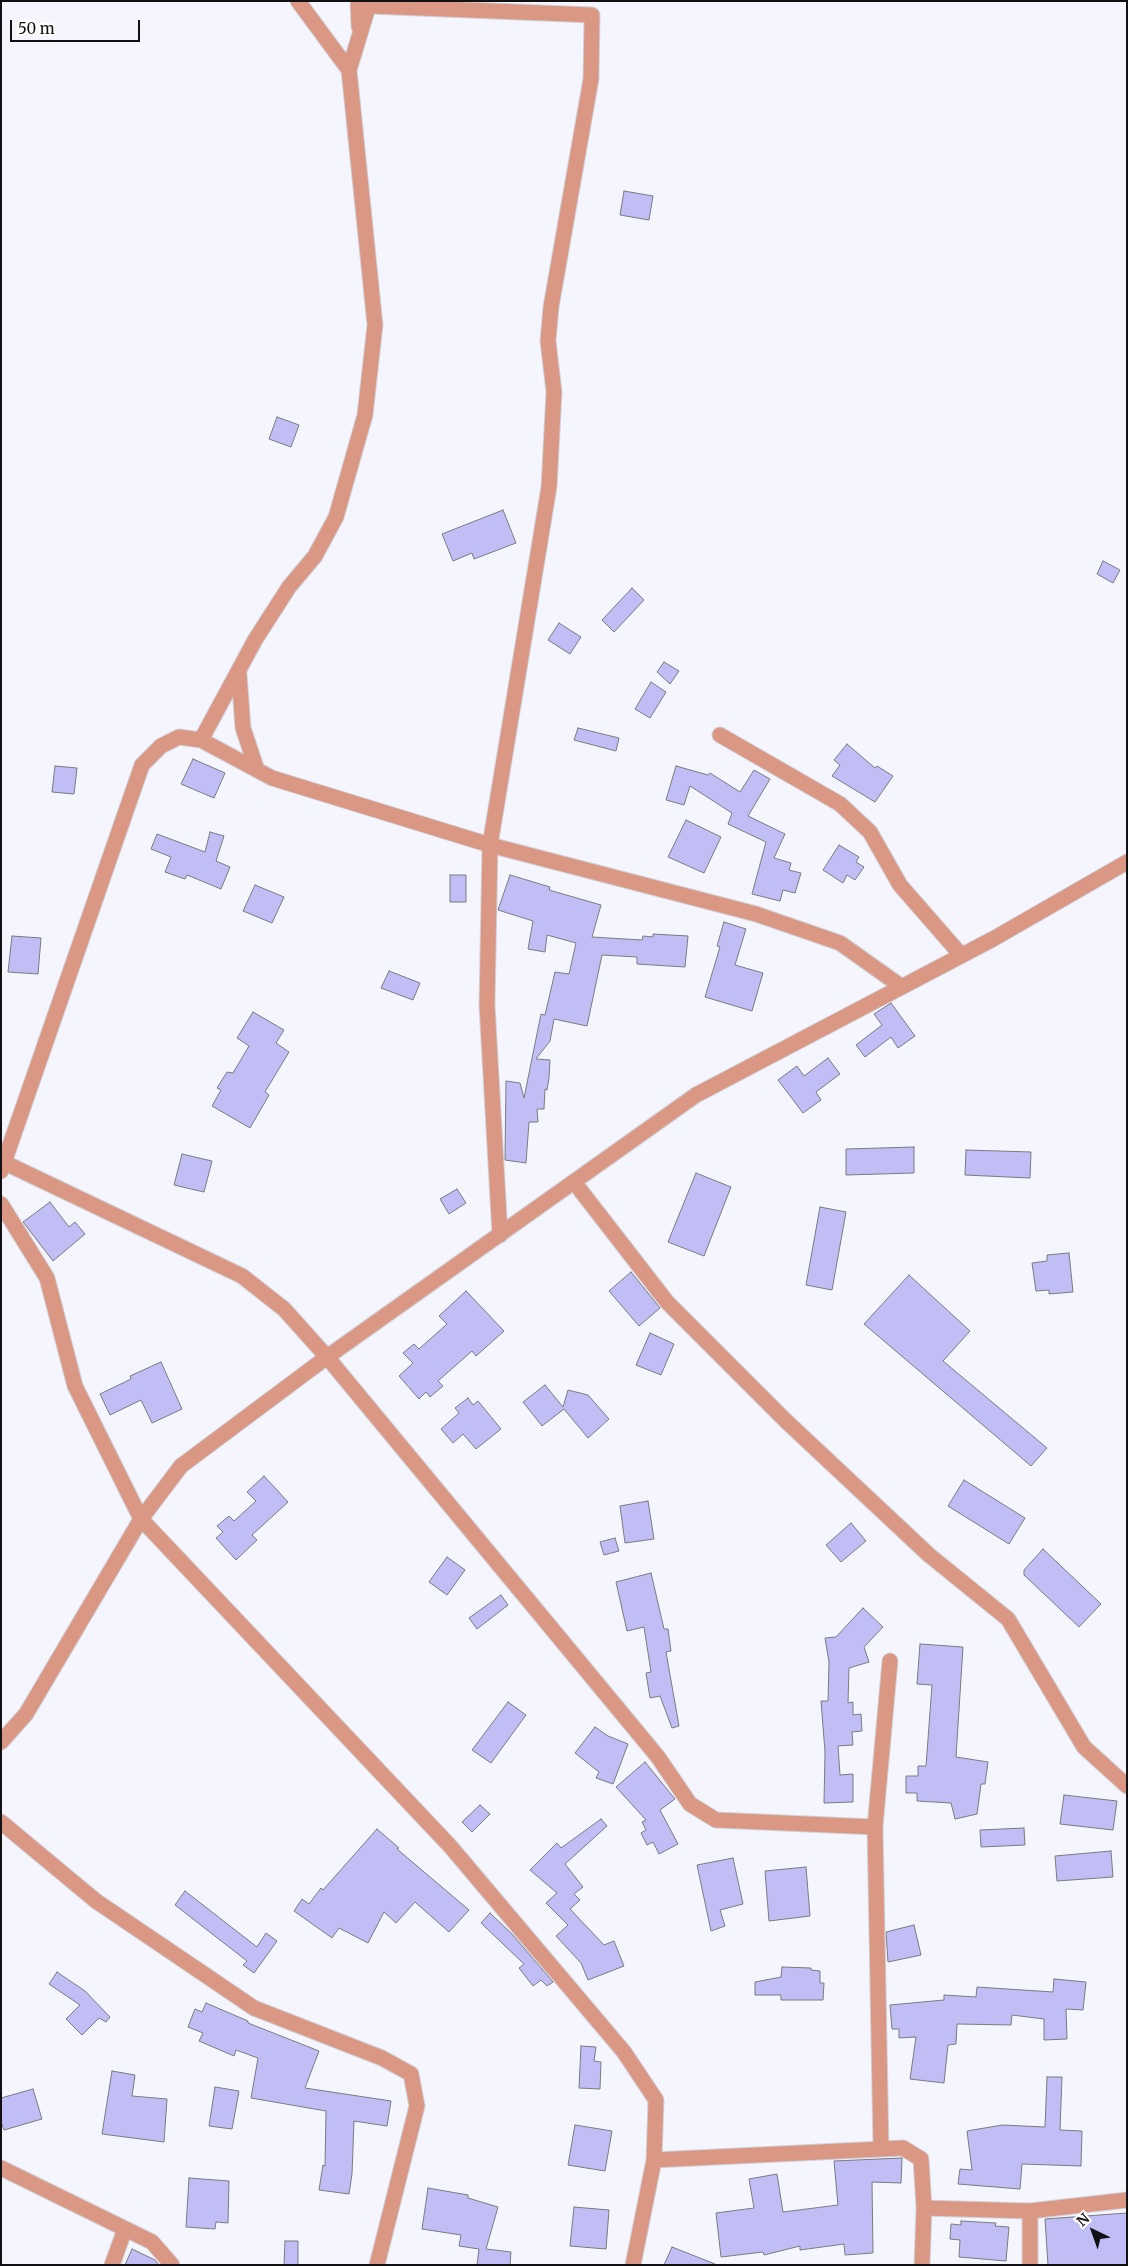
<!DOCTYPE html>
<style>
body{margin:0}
#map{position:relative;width:1128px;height:2266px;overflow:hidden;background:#f5f5fe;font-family:Merriweather,serif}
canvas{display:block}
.frame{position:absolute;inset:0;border:2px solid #111114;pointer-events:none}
.north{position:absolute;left:1068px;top:2206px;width:50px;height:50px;-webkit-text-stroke:4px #fff;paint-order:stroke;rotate:318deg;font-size:14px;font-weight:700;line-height:20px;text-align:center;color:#111114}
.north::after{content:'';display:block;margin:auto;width:18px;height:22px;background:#111114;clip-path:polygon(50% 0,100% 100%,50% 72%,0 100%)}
.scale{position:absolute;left:10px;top:20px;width:130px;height:22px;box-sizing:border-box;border:2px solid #111114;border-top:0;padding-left:6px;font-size:15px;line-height:18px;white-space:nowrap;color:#111114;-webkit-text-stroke:4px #fff;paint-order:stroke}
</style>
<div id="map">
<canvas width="1128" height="2266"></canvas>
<div class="frame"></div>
<div class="north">N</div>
<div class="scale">50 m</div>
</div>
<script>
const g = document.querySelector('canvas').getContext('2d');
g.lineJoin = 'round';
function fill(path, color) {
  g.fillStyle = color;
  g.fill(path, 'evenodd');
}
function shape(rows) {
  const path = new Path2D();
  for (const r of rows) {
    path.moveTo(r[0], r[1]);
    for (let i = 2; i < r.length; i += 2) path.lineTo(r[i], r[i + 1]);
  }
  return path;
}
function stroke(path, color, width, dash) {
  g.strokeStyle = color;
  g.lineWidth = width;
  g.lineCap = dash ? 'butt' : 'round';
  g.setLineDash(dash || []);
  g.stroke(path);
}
const building = shape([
 [624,191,653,196,649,220,620,215,624,191],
 [277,417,299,425,291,447,269,439,277,417],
 [503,510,516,543,474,559,472,553,453,561,442,534,503,510],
 [1103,561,1120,570,1113,583,1097,574,1103,561],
 [632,588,644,600,614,632,602,620,632,588],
 [559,623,581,637,570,654,548,640,559,623],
 [664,662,679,671,670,684,657,672,664,662],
 [651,682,666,692,650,718,635,709,651,682],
 [578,728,619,738,616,751,574,740,578,728],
 [847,744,875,768,877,766,893,776,875,802,832,776,840,765,834,760,847,744],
 [193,759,225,773,214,798,181,784,193,759],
 [55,766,77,768,74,794,52,792,55,766],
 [676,766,708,775,710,773,740,792,754,770,770,779,748,816,785,834,774,858,791,863,789,870,801,873,795,893,783,890,780,901,752,894,766,842,728,824,732,813,690,786,684,805,666,800,676,766],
 [686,820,721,837,704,873,668,857,686,820],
 [210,832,224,836,216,861,230,867,221,889,187,875,185,879,165,872,171,857,151,849,157,834,205,852,210,832],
 [839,845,859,857,856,862,864,867,855,880,847,875,843,883,823,870,839,845],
 [450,875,466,875,466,902,450,902,450,875],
 [510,875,550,887,549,890,601,905,592,937,642,940,643,936,653,937,653,934,688,936,685,967,637,964,637,957,602,955,587,1026,554,1019,550,1041,536,1059,550,1060,549,1078,547,1090,545,1089,544,1109,537,1109,538,1122,529,1122,526,1163,505,1160,506,1081,520,1083,524,1098,541,1014,545,1015,555,972,569,974,576,943,547,935,545,952,528,949,533,921,498,910,510,875],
 [255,885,284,897,272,923,243,911,255,885],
 [724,922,746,929,735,965,763,973,752,1011,705,997,720,947,717,946,724,922],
 [12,936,41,938,38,974,8,972,12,936],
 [389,971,420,983,413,1000,381,988,389,971],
 [891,1003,915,1036,898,1048,891,1037,865,1057,856,1045,882,1025,874,1014,891,1003],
 [253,1012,284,1030,276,1043,289,1052,265,1092,269,1095,250,1128,212,1106,221,1090,217,1088,227,1072,233,1073,249,1046,237,1038,253,1012],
 [828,1058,840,1074,816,1092,821,1100,803,1113,778,1080,797,1066,804,1076,828,1058],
 [914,1147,914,1173,846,1175,846,1149,914,1147],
 [966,1150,1031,1152,1030,1178,965,1175,966,1150],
 [182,1154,212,1161,204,1192,174,1185,182,1154],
 [696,1173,731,1187,704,1256,668,1242,696,1173],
 [457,1189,466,1203,449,1214,440,1199,457,1189],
 [50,1202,69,1227,75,1222,85,1234,53,1261,23,1222,50,1202],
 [820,1207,846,1212,832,1290,806,1285,820,1207],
 [1069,1253,1073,1292,1049,1294,1049,1290,1036,1291,1032,1263,1047,1261,1047,1255,1069,1253],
 [631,1272,660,1308,639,1326,609,1291,631,1272],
 [909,1275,970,1331,943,1361,1047,1448,1031,1466,864,1324,909,1275],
 [466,1291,504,1331,476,1356,472,1351,438,1381,443,1386,430,1397,426,1392,419,1399,399,1376,413,1363,403,1353,414,1344,419,1349,447,1324,439,1316,466,1291],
 [650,1333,674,1344,661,1375,636,1365,650,1333],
 [161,1362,182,1409,152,1423,141,1400,110,1415,100,1394,131,1379,130,1376,161,1362],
 [545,1385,563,1407,568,1390,588,1395,609,1419,588,1438,564,1409,542,1426,523,1402,545,1385],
 [468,1398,473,1405,478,1401,501,1429,476,1449,463,1434,453,1443,441,1429,459,1413,455,1408,468,1398],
 [264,1476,288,1502,252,1535,257,1540,236,1560,216,1538,223,1532,217,1526,229,1516,234,1521,256,1501,247,1492,264,1476],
 [964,1480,1025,1518,1009,1544,948,1506,964,1480],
 [648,1501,654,1539,625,1543,620,1506,648,1501],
 [851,1523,866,1541,841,1562,826,1545,851,1523],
 [615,1538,619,1551,604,1555,600,1542,615,1538],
 [1043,1549,1101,1604,1079,1627,1024,1575,1024,1570,1043,1549],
 [447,1557,465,1570,447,1595,429,1582,447,1557],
 [651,1573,664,1629,668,1629,671,1651,666,1652,679,1726,672,1728,660,1696,650,1698,646,1673,651,1672,644,1627,627,1631,616,1582,651,1573],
 [501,1595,508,1605,477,1629,469,1618,501,1595],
 [863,1608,883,1627,864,1647,869,1662,849,1668,848,1703,853,1702,853,1715,861,1714,862,1731,852,1732,853,1745,838,1746,840,1775,853,1774,853,1802,824,1803,825,1752,821,1701,828,1701,829,1662,825,1638,836,1637,863,1608],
 [920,1644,963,1647,956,1757,988,1762,985,1784,981,1784,977,1814,955,1819,951,1803,917,1801,917,1793,906,1793,906,1776,918,1776,918,1766,926,1766,932,1685,917,1684,920,1644],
 [508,1702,526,1715,491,1763,472,1750,508,1702],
 [595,1727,608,1736,628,1744,613,1784,596,1778,599,1772,575,1753,595,1727],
 [645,1762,675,1799,660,1810,678,1844,659,1854,653,1842,647,1845,641,1833,646,1830,642,1822,646,1820,616,1787,645,1762],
 [1064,1795,1117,1801,1113,1830,1060,1824,1064,1795],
 [480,1805,490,1814,472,1832,462,1822,480,1805],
 [601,1819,607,1826,565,1864,583,1887,574,1894,580,1900,570,1909,604,1945,614,1941,624,1966,588,1980,581,1963,556,1936,568,1925,546,1903,557,1893,530,1870,557,1843,561,1848,601,1819],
 [1024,1828,1025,1845,981,1847,980,1830,1024,1828],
 [377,1829,399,1848,397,1849,469,1910,449,1932,415,1902,396,1923,384,1912,368,1943,339,1928,332,1938,294,1911,302,1899,309,1904,321,1888,323,1890,377,1829],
 [1111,1851,1113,1877,1057,1881,1055,1856,1111,1851],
 [733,1858,743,1904,720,1910,725,1926,711,1931,697,1865,733,1858],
 [806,1867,810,1916,769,1921,765,1871,806,1867],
 [185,1891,257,1947,266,1933,277,1941,254,1973,243,1965,247,1961,175,1905,185,1891],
 [490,1913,512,1934,553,1982,547,1986,541,1980,533,1986,519,1968,524,1964,481,1923,490,1913],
 [914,1925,921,1955,888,1962,886,1932,914,1925],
 [782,1967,811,1968,811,1970,820,1971,820,1983,824,1983,823,2000,781,2000,781,1995,755,1995,755,1982,781,1977,782,1967],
 [57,1972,85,1991,110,2017,106,2022,99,2018,82,2035,66,2019,80,2005,49,1984,57,1972],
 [1054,1979,1086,1982,1083,2010,1066,2009,1067,2039,1044,2040,1044,2019,1012,2015,1011,2025,957,2024,956,2044,948,2045,944,2083,910,2079,916,2037,899,2038,899,2029,892,2029,890,2005,944,2000,944,1995,976,1997,977,1987,1053,1992,1054,1979],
 [206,2003,248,2021,248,2023,319,2051,305,2088,391,2101,387,2126,354,2121,352,2174,349,2194,319,2190,323,2165,325,2166,326,2111,251,2098,258,2058,236,2050,234,2056,199,2041,203,2033,188,2027,195,2009,202,2012,206,2003],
 [581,2046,596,2047,594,2061,601,2062,600,2089,579,2088,581,2046],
 [112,2071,135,2075,132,2096,167,2099,164,2142,102,2134,112,2071],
 [1047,2077,1062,2077,1060,2130,1082,2131,1081,2166,1022,2164,1020,2189,958,2184,960,2169,972,2170,967,2131,1002,2125,1045,2127,1047,2077],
 [215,2087,239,2091,232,2129,209,2126,215,2087],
 [33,2089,42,2119,4,2130,1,2122,1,2098,33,2089],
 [575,2125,612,2131,605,2171,568,2165,575,2125],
 [902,2158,901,2183,872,2182,873,2253,845,2255,844,2244,800,2250,800,2246,764,2255,763,2252,721,2257,716,2213,754,2208,749,2179,777,2174,783,2212,838,2205,834,2161,902,2158],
 [189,2178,229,2181,228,2223,216,2222,215,2229,186,2227,189,2178],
 [428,2188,468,2195,468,2198,498,2207,486,2249,511,2252,510,2265,477,2265,479,2249,459,2246,461,2235,422,2229,428,2188],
 [574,2207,609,2210,606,2249,570,2246,574,2207],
 [1127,2213,1127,2265,1048,2265,1045,2219,1127,2213],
 [961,2221,996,2223,995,2226,1009,2227,1006,2261,959,2257,960,2240,950,2239,951,2224,961,2225,961,2221],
 [285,2241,298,2241,298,2265,284,2265,285,2241],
 [672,2247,715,2264,715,2265,664,2265,672,2247],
 [132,2249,155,2260,159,2265,125,2265,132,2249]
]);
fill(building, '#c1bef5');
stroke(building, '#7a7a81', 1);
const minor = shape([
 [298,1,349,70],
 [358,1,359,27],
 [370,6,592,15,591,79,551,307,548,341,554,392,549,487,490,845,487,1005,500,1235],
 [239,674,243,728,257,770],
 [720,735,840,804,870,832,900,885,961,955],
 [201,740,255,640,289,587,315,556,336,517,365,415,375,325,349,70,370,1],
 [1,1161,242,1276,284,1309,327,1357,658,1757,690,1804,716,1820,875,1827],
 [1,1171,142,765,161,746,179,737,201,740,272,778,490,845,756,914,840,943,902,987],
 [574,1182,667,1302,786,1421,929,1555,1008,1619,1084,1747,1127,1786],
 [1,1204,47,1278,75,1386,141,1519,450,1846,624,2052,656,2100,654,2160,633,2265],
 [1,1742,26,1714,141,1519,181,1466,327,1357,696,1095,993,939,1127,862],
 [1,1822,96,1901,254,2008,382,2058,411,2074,417,2106,377,2265],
 [881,2149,875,1827,890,1661],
 [654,2160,903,2148,921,2159,924,2208,922,2265],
 [1,2168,152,2242,172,2265],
 [924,2208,1030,2211,1127,2200],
 [1030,2211,1030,2265],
 [112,2265,125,2229]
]);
stroke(minor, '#d1d1d9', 17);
stroke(minor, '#da9884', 15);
</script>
